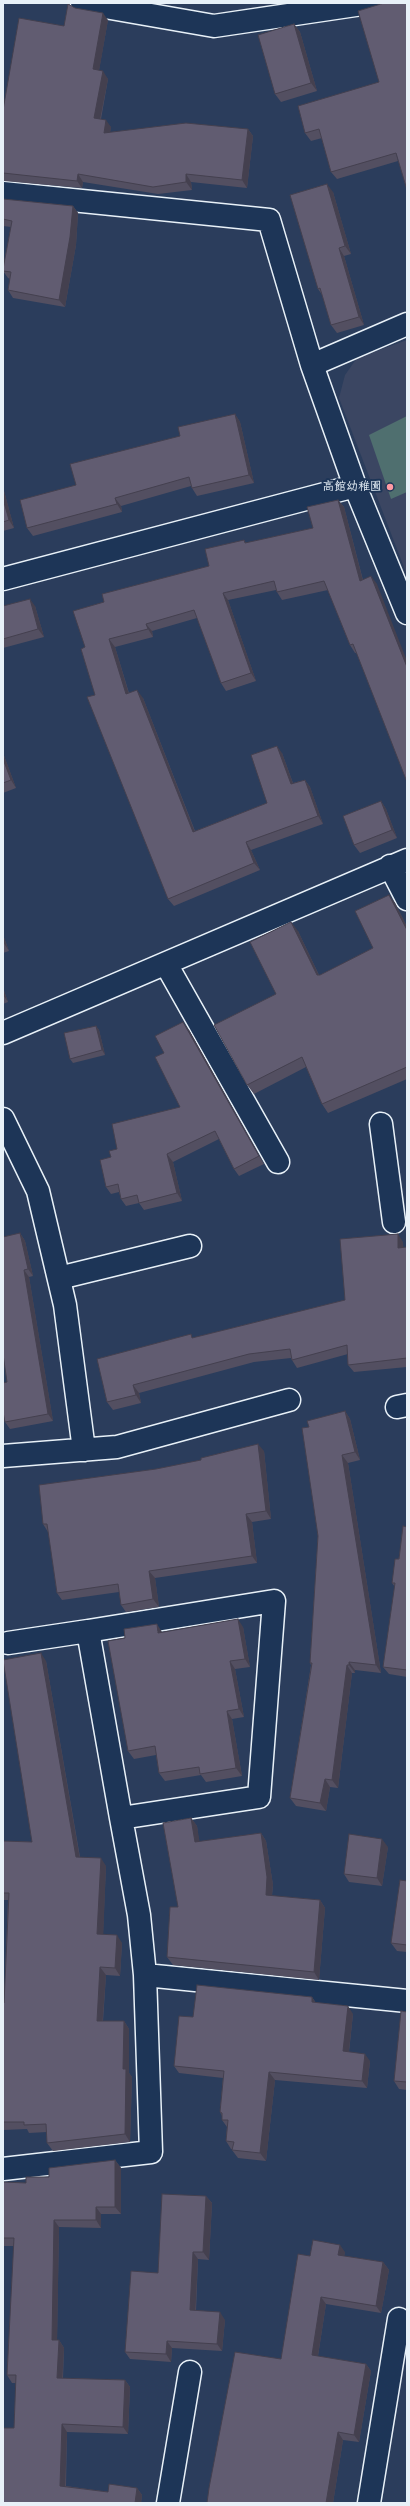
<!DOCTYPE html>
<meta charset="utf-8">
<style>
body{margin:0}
#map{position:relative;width:410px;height:2506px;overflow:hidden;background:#2b3d5c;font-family:"Architects Daughter",sans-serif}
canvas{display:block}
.frame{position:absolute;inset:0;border:4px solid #e8f1f8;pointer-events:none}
</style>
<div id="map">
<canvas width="410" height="2506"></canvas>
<div class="frame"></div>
</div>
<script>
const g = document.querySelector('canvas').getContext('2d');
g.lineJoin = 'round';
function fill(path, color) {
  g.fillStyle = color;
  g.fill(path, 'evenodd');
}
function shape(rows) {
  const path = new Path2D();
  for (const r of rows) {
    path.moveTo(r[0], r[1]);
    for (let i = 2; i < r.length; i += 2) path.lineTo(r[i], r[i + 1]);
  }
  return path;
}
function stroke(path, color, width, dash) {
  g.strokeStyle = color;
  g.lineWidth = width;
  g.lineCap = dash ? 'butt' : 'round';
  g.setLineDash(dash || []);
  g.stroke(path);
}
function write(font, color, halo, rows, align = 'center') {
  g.font = font + ' "Architects Daughter","Klee One",sans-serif';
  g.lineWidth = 4;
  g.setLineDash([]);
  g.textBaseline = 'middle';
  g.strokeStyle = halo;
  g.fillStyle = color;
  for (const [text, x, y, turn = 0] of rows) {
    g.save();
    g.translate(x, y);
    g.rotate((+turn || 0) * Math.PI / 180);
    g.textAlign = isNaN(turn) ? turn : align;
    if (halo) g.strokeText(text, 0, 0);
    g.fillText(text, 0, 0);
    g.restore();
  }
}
fill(shape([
 [407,340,407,575,339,398,345,375,357,358]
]), '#3b4662');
fill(shape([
 [407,416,407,492,391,499,369,435]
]), '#4f6f6f');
const minor = shape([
 [82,3,214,26,369,3],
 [3,193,269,220,312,365,355,486,407,613],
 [312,365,407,324],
 [3,579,355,486],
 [390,866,407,899],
 [166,964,278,1162],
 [3,1033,407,860],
 [3,1119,38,1191,65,1305,84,1450],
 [381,1124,394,1222],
 [59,1278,190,1246],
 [397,1407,407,1405],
 [3,1456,117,1447,289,1400],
 [8,1643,88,1631],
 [145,1975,407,2001],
 [3,2169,151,2152,145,1975,139,1915,121,1818,88,1631,274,1601,259,1797,121,1818],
 [168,2503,190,2372],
 [369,2503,399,2319]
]);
stroke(minor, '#e8f1f8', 25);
stroke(minor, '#1d3557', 22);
fill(shape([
 [108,20,99,70,108,79,101,119,111,127,110,132,248,129,253,136,247,188,191,182,192,190,158,194,83,182,82,188,4,181,3,181,3,110,64,26],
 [294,24,300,32,317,91,281,102,275,94],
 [379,82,398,161,337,179,331,172,322,138,311,141,305,133],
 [333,192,351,254,344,256,364,325,337,333,331,325,323,296,318,289],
 [3,199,73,206,78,213,76,245,65,307,13,298,8,290,10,279,8,278,3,271,3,269,11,227,3,226],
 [235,414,240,422,254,483,197,496,192,488,191,486,121,506,122,512,33,536,27,528,76,485,180,436],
 [3,489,4,491,14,528,3,531],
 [338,500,344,507,363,580,377,584,356,653,355,653,350,645,328,590,282,600,277,592,276,590,228,600,256,681,226,691,221,683,197,618,152,631,153,637,115,647,129,693,143,698,195,831,267,803,282,753,293,783,305,780,310,787,323,824,251,850,260,870,174,906,168,899,95,695,85,647,104,602,209,566,244,540,246,543,313,528],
 [3,606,35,606,44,637,3,648],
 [3,753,16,788,3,793],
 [381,801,386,809,397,838,360,853,354,845],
 [389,895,395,903,407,927,407,1079,328,1113,322,1104,306,1067,254,1094,247,1085,276,994,298,931,319,975,320,975,373,948],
 [3,935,9,951,3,953],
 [3,988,8,1002,3,1004],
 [96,1026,99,1030,105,1055,73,1063,70,1059],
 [189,1030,264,1164,239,1176,234,1169,219,1139,173,1162,182,1201,144,1210,139,1203,126,1206,121,1199,119,1192,111,1194,106,1187,111,1157,117,1149,180,1107],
 [20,1233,25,1241,33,1276,29,1277,53,1421,10,1429,5,1422],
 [403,1242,403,1247,407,1247,407,1367,354,1372,348,1365,348,1354,297,1368,292,1360,291,1358,254,1362,139,1393,141,1403,113,1410,107,1402,193,1338,345,1300],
 [345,1411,350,1419,360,1460,348,1463,381,1673,355,1670,355,1673,352,1673,338,1788,330,1787,326,1811,296,1806,290,1798,311,1665,310,1663,318,1536,309,1427],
 [264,1451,271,1519,252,1522,257,1563,155,1578,159,1607,126,1612,121,1605,119,1592,62,1600,57,1593,49,1532,48,1532,43,1524,156,1469],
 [407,1527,407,1677,389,1674,383,1667,395,1587,392,1583],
 [243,1627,250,1667,235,1669,244,1717,232,1719,242,1776,206,1782,201,1775,165,1781,159,1773,156,1755,134,1759,128,1751,162,1632],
 [46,1661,80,1857,106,1866,103,1934,122,1943,120,1976,106,1975,103,2021,124,2021,129,2029,129,2073,132,2077,130,2142,53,2151,47,2143,47,2132,29,2133,27,2129,3,2130,3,2003,4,2003,8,1900,3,1900,3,1841,32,1842],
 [191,1818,197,1826,199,1842,261,1833,266,1841,273,1885,272,1896,320,1900,325,1908,319,1980,173,1965,167,1957,178,1907],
 [388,1847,382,1886,349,1882,344,1874],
 [407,1881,407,1952,397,1951,391,1943],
 [312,1997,316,2003,353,2014,349,2052,370,2061,367,2088,275,2080,266,2161,238,2158,232,2150,233,2149,231,2149,226,2141,227,2127,222,2120,222,2116,220,2112,223,2078,179,2073,174,2066,193,2017],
 [407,2012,407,2090,399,2089,394,2081],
 [115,2160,121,2168,121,2214,101,2214,101,2228,59,2227,57,2340,59,2340,64,2348,63,2378,125,2380,130,2387,128,2434,67,2432,66,2486,108,2492,137,2488,142,2495,141,2503,3,2503,14,2428,16,2383,12,2383,7,2375,14,2246,3,2246,3,2182,26,2183],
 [206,2196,212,2203,209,2260,198,2259,196,2311,225,2320,222,2351,172,2348,171,2362,130,2359,125,2352,158,2273],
 [345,2252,344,2256,383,2262,389,2270,381,2313,326,2304,318,2356,366,2364,371,2371,359,2442,343,2440,333,2503,207,2503,281,2359,310,2256]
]), '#534f61');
fill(shape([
 [103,13,108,20,98,77,93,69],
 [294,24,300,32,317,91,311,83],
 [103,71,108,79,99,125,94,118],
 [106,120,111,127,109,141,104,133],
 [248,129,253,136,247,188,242,180],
 [78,174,83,182,82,188,77,181],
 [186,174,191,182,192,190,186,182],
 [327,184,333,192,351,254,345,246],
 [73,206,78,213,76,245,65,307,59,300],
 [339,248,344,256,364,325,359,317],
 [235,414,240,422,254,483,249,475],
 [3,489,4,491,14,528,9,520,3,499],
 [115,498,121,506,122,512,117,504],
 [338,500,344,507,365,589,360,581],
 [371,576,377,584,407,661,407,667],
 [223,593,228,600,256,681,251,673],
 [30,599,35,606,44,637,38,629],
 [146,624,152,631,153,637,148,629],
 [109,639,115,647,131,701,126,694],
 [137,690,143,698,198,840,193,832],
 [277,746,282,753,296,792,291,784],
 [3,753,16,788,11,780,3,759],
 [305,780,310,787,323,824,318,816],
 [381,801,386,809,397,838,392,830],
 [246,842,251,850,260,870,254,863],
 [389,895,395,903,407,927,407,930],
 [291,922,298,931,323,984,317,975],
 [3,935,9,951,3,942],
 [3,988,8,1002,3,995],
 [183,1022,189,1030,264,1164,259,1156],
 [96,1026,99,1030,105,1055,102,1050],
 [167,1154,173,1162,182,1201,177,1193],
 [20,1233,25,1241,33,1276,28,1269],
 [398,1234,403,1242,404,1256,398,1248],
 [24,1270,29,1277,53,1421,48,1414],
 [133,1385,139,1393,141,1403,136,1395],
 [345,1411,350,1419,360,1460,355,1452],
 [258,1444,264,1451,271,1519,266,1511],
 [342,1455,348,1463,381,1673,376,1665],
 [246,1514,252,1522,257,1563,252,1556],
 [149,1571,155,1578,159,1607,153,1599],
 [238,1619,243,1627,250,1667,245,1659],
 [157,1624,162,1632,163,1641,158,1633],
 [41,1653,46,1661,81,1865,76,1857],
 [230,1661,235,1669,244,1717,239,1709],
 [349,1662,355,1670,355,1673,349,1665],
 [347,1665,352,1673,338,1788,332,1780],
 [227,1711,232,1719,242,1776,236,1768],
 [325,1779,330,1787,326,1811,320,1803],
 [191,1818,197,1826,201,1850,195,1842],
 [261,1833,266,1841,273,1885,271,1903,266,1895],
 [382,1839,388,1847,382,1886,377,1878],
 [101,1858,106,1866,103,1942,97,1934],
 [320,1900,325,1908,319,1980,314,1972],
 [117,1935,122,1943,120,1976,115,1968],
 [100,1967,106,1975,102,2029,97,2021],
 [312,1997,317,2005,312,2002],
 [348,2006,353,2014,348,2059,343,2051],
 [124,2021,129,2029,129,2073,132,2077,130,2142,125,2134,123,2069],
 [365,2054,370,2061,367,2088,362,2081],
 [269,2072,275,2080,266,2161,260,2153],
 [115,2160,121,2168,121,2214,115,2207],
 [206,2196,212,2203,209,2260,203,2252],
 [96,2207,101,2214,101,2228,96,2220],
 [54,2220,59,2227,57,2348,52,2340],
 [340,2245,345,2252,343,2262,338,2255],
 [193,2252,198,2259,195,2318,190,2310],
 [383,2262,389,2270,381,2313,376,2306],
 [321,2297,326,2304,317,2362,312,2355],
 [220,2312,225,2320,222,2351,217,2344],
 [59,2340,64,2348,62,2385,57,2378],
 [167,2341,172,2348,171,2362,166,2354],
 [366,2364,371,2371,359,2442,354,2435],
 [125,2380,130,2387,128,2434,123,2427],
 [62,2424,67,2432,65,2493,60,2486],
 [338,2432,343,2440,333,2503,326,2503],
 [137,2488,142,2495,141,2503,135,2503]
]), '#44404f');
const building = shape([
 [384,3,407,3,407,190,396,153,331,172,319,129,305,133,298,106,379,82,358,11,384,3],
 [68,4,75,8,103,13,93,69,103,71,94,118,106,120,104,133,186,123,248,129,242,180,186,174,186,182,153,187,78,174,77,181,3,173,3,110,19,18,64,26,68,4],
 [294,24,311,83,275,94,258,35,294,24],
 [327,184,345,246,339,248,359,317,331,325,320,288,318,289,290,195,327,184],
 [3,199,73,206,70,237,59,300,8,290,11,272,3,271,3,269,12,221,3,219,3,199],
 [235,414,249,475,192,488,189,477,115,498,117,504,27,528,20,500,76,485,70,464,180,436,178,427,235,414],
 [3,499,9,520,3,522,3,499],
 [338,500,360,581,371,576,407,667,407,782,353,644,350,645,324,581,277,592,274,581,223,593,251,673,221,683,194,610,146,624,148,629,109,639,126,694,137,690,193,832,267,803,251,755,277,746,291,784,305,780,318,816,246,842,254,863,168,899,87,697,95,695,81,649,85,647,73,611,104,602,102,594,209,566,205,549,244,540,245,543,313,528,307,507,338,500],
 [30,599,38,629,3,639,3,606,30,599],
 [3,759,11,780,3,783,3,759],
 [381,801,392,830,354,845,343,816,381,801],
 [389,895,407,930,407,1067,322,1104,302,1057,247,1085,214,1025,276,994,250,942,291,922,317,975,320,975,373,948,355,911,389,895],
 [183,1022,259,1156,234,1169,215,1131,167,1154,177,1193,139,1203,137,1195,121,1199,118,1184,106,1187,100,1160,111,1157,109,1151,117,1149,112,1124,180,1107,155,1057,164,1053,155,1036,183,1022],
 [96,1026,102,1050,70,1059,64,1033,96,1026],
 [20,1233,28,1269,24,1270,48,1414,5,1422,3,1412,3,1383,7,1382,3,1354,3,1237,20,1233],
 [398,1234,398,1248,407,1247,407,1358,348,1365,347,1345,292,1360,290,1349,249,1354,133,1385,136,1395,107,1402,97,1359,191,1334,192,1338,345,1300,340,1239,398,1234],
 [345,1411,355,1452,342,1455,376,1665,349,1662,349,1665,347,1665,332,1780,325,1779,320,1803,290,1798,312,1663,310,1663,318,1536,302,1428,309,1427,307,1421,345,1411],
 [258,1444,266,1511,246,1514,252,1556,149,1571,153,1599,121,1605,118,1584,57,1593,47,1524,43,1524,39,1485,156,1469,201,1460,201,1458,258,1444],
 [403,1526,407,1527,407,1670,383,1667,395,1583,392,1583,395,1559,399,1559,403,1526],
 [238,1619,245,1659,230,1661,239,1709,227,1711,236,1768,200,1774,199,1767,159,1773,155,1746,128,1751,108,1641,125,1638,124,1629,157,1624,158,1633,238,1619],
 [41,1653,76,1857,101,1858,97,1934,117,1935,115,1968,100,1967,97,2021,124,2021,123,2069,126,2069,125,2134,47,2143,46,2124,24,2125,24,2122,3,2122,3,2003,4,2003,9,1893,3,1893,3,1841,32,1842,3,1660,41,1653],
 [191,1818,195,1842,261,1833,267,1877,266,1895,320,1900,314,1972,167,1957,170,1907,178,1907,163,1823,191,1818],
 [349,1834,382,1839,377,1878,344,1874,349,1834],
 [400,1880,407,1881,407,1945,391,1943,400,1880],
 [197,1985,312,1997,312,2002,348,2006,343,2051,365,2054,362,2081,269,2072,260,2153,232,2150,234,2142,226,2141,228,2120,222,2120,222,2113,220,2112,224,2071,174,2066,179,2016,193,2017,197,1985],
 [401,2011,407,2012,407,2082,394,2081,401,2011],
 [115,2160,115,2207,96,2207,96,2220,54,2220,52,2340,59,2340,57,2378,125,2380,123,2427,62,2424,60,2486,108,2492,109,2484,137,2488,135,2503,3,2503,3,2428,14,2428,16,2375,7,2375,14,2238,3,2238,3,2182,26,2183,26,2177,49,2177,49,2168,115,2160],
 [162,2194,206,2196,203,2252,193,2252,190,2310,220,2312,217,2344,167,2341,166,2354,125,2352,131,2271,158,2273,162,2194],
 [313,2240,340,2245,338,2255,383,2262,376,2306,321,2297,312,2355,366,2364,354,2435,338,2432,326,2503,207,2503,209,2488,235,2352,281,2359,298,2254,310,2256,313,2240]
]);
fill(building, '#615c71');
stroke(building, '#44404f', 1);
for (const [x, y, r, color] of [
 [390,487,4,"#ff9aa2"]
]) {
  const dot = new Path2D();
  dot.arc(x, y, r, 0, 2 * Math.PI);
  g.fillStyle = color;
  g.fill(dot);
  stroke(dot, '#1d3557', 1.5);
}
write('bold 12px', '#e8f1f8', '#1d3557', [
 ["高館幼稚園",382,487]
], 'right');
</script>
